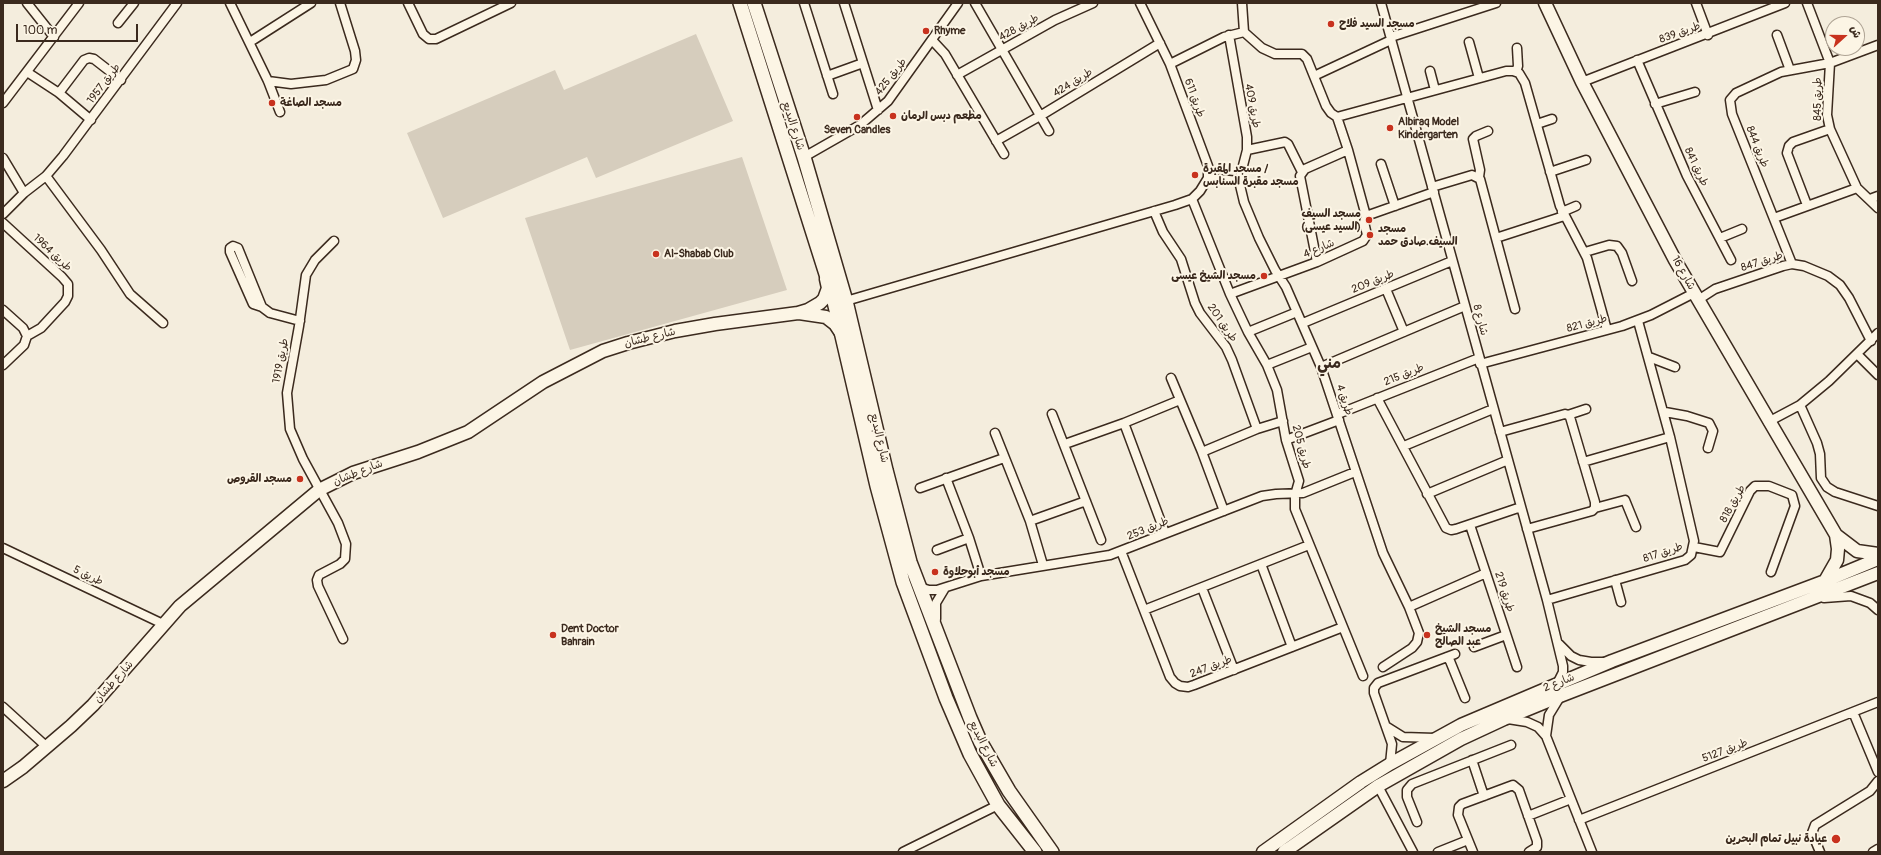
<!DOCTYPE html>
<meta charset="utf-8">
<style>
body{margin:0}
#map{position:relative;width:1881px;height:855px;overflow:hidden;background:#f4eddd;font-family:Pangolin,"Playpen Sans Arabic",sans-serif}
canvas{display:block}
.frame{position:absolute;inset:0;border:4px solid #3b2a1e;pointer-events:none}
.north{position:absolute;left:1825px;top:16px;width:40px;height:40px;box-sizing:border-box;background:#fcf5e5;border:1px solid #afa495;border-radius:50%;rotate:69deg;font-size:11px;font-weight:700;line-height:16px;text-align:center;color:#3b2a1e}
.north::after{content:'';display:block;margin:auto;width:14px;height:18px;background:#c8321e;clip-path:polygon(50% 0,100% 100%,50% 72%,0 100%)}
.scale{position:absolute;left:16px;top:24px;width:122px;height:18px;box-sizing:border-box;border:2px solid #3b2a1e;border-top:0;padding-left:5px;font-size:12px;line-height:14px;white-space:nowrap;color:#3b2a1e;-webkit-text-stroke:3px #fcf5e5;paint-order:stroke}
</style>
<div id="map">
<canvas width="1881" height="855"></canvas>
<div class="frame"></div>
<div class="north">ش</div>
<div class="scale">100 m</div>
</div>
<script>
const g = document.querySelector('canvas').getContext('2d');
g.lineJoin = 'round';
function fill(path, color) {
  g.fillStyle = color;
  g.fill(path, 'evenodd');
}
function shape(rows) {
  const path = new Path2D();
  for (const r of rows) {
    path.moveTo(r[0], r[1]);
    for (let i = 2; i < r.length; i += 2) path.lineTo(r[i], r[i + 1]);
  }
  return path;
}
function stroke(path, color, width, dash) {
  g.strokeStyle = color;
  g.lineWidth = width;
  g.lineCap = dash ? 'butt' : 'round';
  g.setLineDash(dash || []);
  g.stroke(path);
}
function write(font, color, halo, rows, align = 'center') {
  g.font = font + ' Pangolin,"Playpen Sans Arabic",sans-serif';
  g.lineWidth = 4;
  g.setLineDash([]);
  g.textBaseline = 'middle';
  g.strokeStyle = halo;
  g.fillStyle = color;
  for (const [text, x, y, turn = 0] of rows) {
    g.save();
    g.translate(x, y);
    g.rotate((+turn || 0) * Math.PI / 180);
    g.textAlign = isNaN(turn) ? turn : align;
    if (halo) g.strokeText(text, 0, 0);
    g.fillText(text, 0, 0);
    g.restore();
  }
}
fill(shape([
 [696,34,733,121,596,178,587,157,443,218,407,133,555,70,564,90],
 [742,157,787,290,570,350,525,218]
]), '#d6cdbd');
const street = shape([
 [27,3,54,37],
 [230,3,268,81,280,112],
 [408,3,423,34,429,39,436,39,511,3],
 [804,3,833,94],
 [844,3,878,110],
 [975,3,1049,131],
 [1242,3,1244,32,1262,48,1275,54,1302,54,1307,59,1326,106,1331,113,1337,117,1348,150,1366,216],
 [1381,3,1547,600,1563,666,1563,672,1557,684],
 [1696,3,1708,35],
 [1807,3,1830,63,1827,115,1830,129,1857,188,1878,208],
 [118,23,134,3],
 [1229,35,1247,137,1247,150,1239,181,1244,202,1259,238,1275,270,1286,287,1321,367,1383,553,1409,607,1419,633,1417,642,1412,648,1383,667],
 [1777,35,1790,70],
 [1391,37,1496,3],
 [932,40,945,54,1004,154],
 [250,42,311,3],
 [1469,42,1479,78],
 [1637,60,1687,176,1731,260],
 [1170,64,1224,37,1244,32],
 [1430,71,1435,90],
 [27,72,59,93,91,120],
 [1516,72,1518,66,1517,48],
 [957,75,1055,20,1093,3],
 [827,76,863,63],
 [1314,76,1391,40],
 [268,81,291,84,326,80,353,69,356,60,355,51,340,3],
 [1582,82,1785,3],
 [59,93,84,60,89,58,94,59,121,80],
 [3,103,79,3],
 [1655,104,1695,92],
 [1337,117,1506,71,1513,71,1519,73,1525,83,1560,206,1587,258,1607,330],
 [1537,124,1552,119],
 [996,141,1040,116,1160,43],
 [1247,150,1285,142,1288,144,1302,172],
 [804,157,860,125,888,101,958,3],
 [3,158,24,193],
 [1381,164,1395,206],
 [1550,172,1586,160],
 [46,176,101,250,130,294,163,323],
 [1479,177,1480,170,1473,139,1476,136,1488,131],
 [1208,178,1239,181],
 [1432,187,1472,175,1480,179,1515,309],
 [1192,199,1230,294,1248,332,1267,365,1277,390,1286,440,1299,481,1295,495,1295,509,1363,676],
 [1870,199,1878,196],
 [1807,205,1787,153,1789,146,1793,142,1830,129],
 [1154,211,1163,232,1181,259,1195,303,1200,313,1226,347,1232,360,1257,429],
 [1562,212,1576,206],
 [3,214,24,193,46,176,63,156,177,3],
 [1774,218,1857,188],
 [3,223,62,277,68,284,68,296,65,302,41,328,27,336],
 [1496,238,1564,216],
 [1720,238,1742,229],
 [334,241,315,260,306,275,299,326,287,393,290,429,303,459,338,523,346,544,345,559,340,564,319,575,317,580,318,586,343,639],
 [1585,252,1609,245,1617,246,1622,253,1632,281],
 [1317,262,1300,176,1305,169,1348,150],
 [1792,264,1732,114,1730,100,1736,93,1781,72,1830,63,1878,45],
 [1386,289,1404,332],
 [1230,294,1317,262,1363,241,1367,235,1364,222,1366,216,1434,192],
 [1698,300,1715,289,1783,266,1792,264,1804,266,1828,276,1840,285,1849,298,1871,341],
 [846,301,1175,205,1192,199,1200,191,1208,178,1208,166,1170,64,1140,3],
 [262,307,253,304,230,252,230,248,233,246,238,248,262,307,270,313,300,321],
 [3,310,23,328,27,336,24,345,3,365],
 [1303,323,1452,261],
 [1248,332,1297,312],
 [1858,355,1878,375],
 [1649,357,1675,367],
 [1480,364,1622,326,1651,315,1694,293],
 [1267,365,1312,347],
 [1321,367,1465,306],
 [1171,378,1202,452,1224,511],
 [1377,398,1446,528,1451,530,1456,529,1521,507],
 [1800,405,1817,443,1820,454,1821,478,1827,487,1835,492,1878,506],
 [1665,412,1687,416,1709,423,1713,431,1708,448],
 [1052,414,1101,540],
 [1338,414,1479,358],
 [1568,415,1586,409],
 [1768,422,1800,405,1829,381,1878,333],
 [1124,423,1165,533],
 [1500,432,1565,414,1568,415,1570,417,1595,502,1595,508,1592,511,1527,529],
 [995,433,1030,521,1043,565],
 [1286,440,1339,420],
 [1065,444,1124,423,1180,400],
 [1404,446,1493,409],
 [1202,452,1257,429,1283,421],
 [1583,462,1670,437],
 [946,478,969,538,981,576],
 [920,488,1004,458],
 [1427,494,1508,460],
 [1595,508,1625,500,1636,527],
 [1030,521,1086,501],
 [1470,525,1517,667],
 [1694,547,1720,552,1750,491,1755,486,1769,486,1792,495,1795,506,1771,572],
 [3,548,163,624],
 [937,550,969,538],
 [1121,551,1170,677,1175,683,1180,686,1188,687,1194,685,1343,627],
 [1261,564,1292,647],
 [1615,580,1621,602],
 [919,587,929,590,937,590,981,576,1110,555,1262,496,1276,494,1303,493,1355,472],
 [1202,588,1234,670],
 [1824,598,1851,596,1870,603,1878,610],
 [1547,600,1685,560,1691,555,1694,541,1670,437,1638,321],
 [1409,607,1486,573],
 [1144,610,1309,545],
 [936,619,936,603,945,588],
 [1559,644,1571,656,1579,660,1591,662,1605,662],
 [1474,647,1506,635],
 [1447,657,1450,661,1465,698],
 [1560,697,1549,715,1546,736,1592,852],
 [3,707,47,747],
 [1853,712,1878,772],
 [1508,719,1527,722,1538,727,1546,736],
 [1387,727,1403,737,1435,738],
 [1472,760,1484,796],
 [1390,764,1392,744,1374,693,1374,688,1378,683,1455,654],
 [1378,786,1413,852],
 [1528,816,1571,799],
 [1579,820,1878,702],
 [1417,822,1407,797,1407,790,1412,784,1511,745],
 [903,852,998,805],
 [1438,852,1468,840],
 [1473,852,1458,815,1459,807,1462,804,1513,785,1519,790,1537,841,1537,847,1529,852],
 [1820,852,1812,833,1815,825,1870,791,1878,781],
 [1873,852,1878,849]
]);
const secondary = shape([
 [1545,3,1582,82,1675,260,1836,535,1857,551,1878,554],
 [799,313,826,317,835,324,841,333],
 [1825,581,1837,560,1838,549,1836,535],
 [3,781,23,767,71,726,93,705,180,606,319,490,353,473,418,452,468,432,543,382,603,351,628,343,675,331,715,324,798,313,808,310,820,303,824,299,828,288,826,279],
 [1263,852,1361,782,1390,764,1461,725,1612,661,1825,581,1878,559],
 [1284,852,1378,786,1461,739,1504,719,1560,696,1878,573]
]);
const primary = shape([
 [740,3,832,293,877,486,903,582,946,698,970,754,998,805,1035,852],
 [754,3,804,157,846,301,886,470,910,562,970,718,980,741,1009,791,1052,852],
 [1285,852,1287,850]
]);
stroke(street, '#3b2a1e', 11);
stroke(secondary, '#3b2a1e', 15);
stroke(primary, '#3b2a1e', 16);
stroke(street, '#fcf5e5', 8);
stroke(secondary, '#fcf5e5', 12);
stroke(primary, '#fcf5e5', 13);
for (const [x, y, r, color] of [
 [1331,24,4,"#c8321e"],
 [926,31,4,"#c8321e"],
 [272,103,4,"#c8321e"],
 [893,116,4,"#c8321e"],
 [857,117,4,"#c8321e"],
 [1390,128,4,"#c8321e"],
 [1195,175,4,"#c8321e"],
 [1369,220,4,"#c8321e"],
 [1370,235,4,"#c8321e"],
 [656,254,4,"#c8321e"],
 [1264,276,4,"#c8321e"],
 [300,479,4,"#c8321e"],
 [935,572,4,"#c8321e"],
 [553,635,4,"#c8321e"],
 [1427,635,4,"#c8321e"],
 [1836,839,5,"#c8321e"]
]) {
  const dot = new Path2D();
  dot.arc(x, y, r, 0, 2 * Math.PI);
  g.fillStyle = color;
  g.fill(dot);
  stroke(dot, '#fcf5e5', 1.5);
}
write('bold 11px', '#3b2a1e', '#fcf5e5', [
 ["مسجد السيد فلاح",1339,24],
 ["Rhyme",934,31],
 ["مسجد الصاغة",280,103],
 ["مطعم دبس الرمان",901,116],
 ["Albiraq Model",1398,122],
 ["Kindergarten",1398,135],
 ["Seven Candles",857,130,"center"],
 ["مسجد المقبرة /",1203,169],
 ["مسجد مقبرة السنابس",1203,182],
 ["مسجد السيف",1361,214,"right"],
 ["(السيد عيسى)",1361,227,"right"],
 ["مسجد",1378,229],
 ["السيف.صادق حمد",1378,242],
 ["Al-Shabab Club",664,254],
 ["مسجد الشيخ عيسى",1256,276,"right"],
 ["مسجد القروص",292,479,"right"],
 ["مسجد أبوحلاوة",943,572],
 ["Dent Doctor",561,629],
 ["Bahrain",561,642],
 ["مسجد الشيخ",1435,629],
 ["عبد الصالح",1435,642],
 ["عيادة نبيل تمام البحرين",1827,839,"right"]
], 'left');
write('11px', '#3b2a1e', '#fcf5e5', [
 ["طريق 428",1019,28,-29],
 ["طريق 839",1680,33,-20],
 ["طريق 425",891,77,-52],
 ["طريق 424",1073,83,-32],
 ["طريق 1957",104,84,-53],
 ["طريق 611",1194,98,70],
 ["طريق 845",1818,99,-90],
 ["طريق 409",1252,106,79],
 ["شارع البديع",793,126,72],
 ["طريق 844",1757,147,68],
 ["طريق 841",1696,167,64],
 ["شارع 4",1319,249,-23],
 ["طريق 1964",52,253,43],
 ["طريق 847",1762,262,-18],
 ["شارع 16",1683,273,61],
 ["طريق 209",1373,282,-22],
 ["شارع 8",1480,320,75],
 ["طريق 201",1222,323,55],
 ["طريق 821",1587,324,-15],
 ["شارع طشان",650,338,-14],
 ["طريق 1919",281,361,-79],
 ["طريق 215",1404,375,-22],
 ["طريق 4",1344,400,72],
 ["شارع البديع",879,438,77],
 ["طريق 205",1301,447,75],
 ["شارع طشان",358,473,-22],
 ["طريق 818",1733,504,-61],
 ["طريق 253",1148,529,-22],
 ["طريق 817",1663,553,-19],
 ["طريق 5",88,576,25],
 ["طريق 219",1504,592,72],
 ["طريق 247",1211,667,-21],
 ["شارع طشان",114,682,-48],
 ["شارع 2",1559,683,-22],
 ["شارع البديع",983,744,63],
 ["طريق 5127",1725,751,-21]
]);
write('bold 15px', '#3b2a1e', '#fcf5e5', [
 ["مني",1329,364]
]);
</script>
